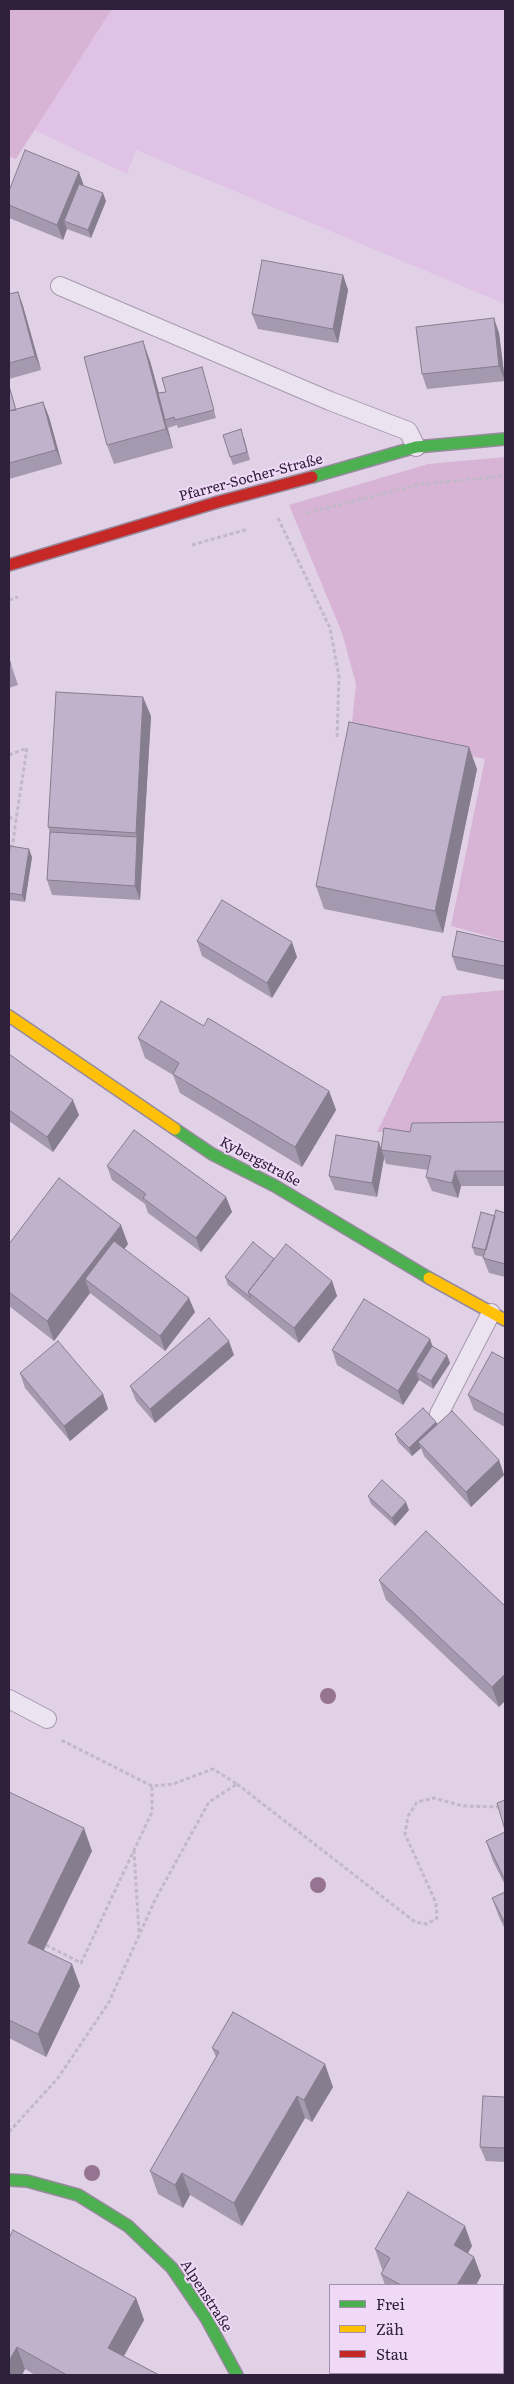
<!DOCTYPE html>
<meta charset="utf-8">
<style>
body{margin:0}
#map{position:relative;width:514px;height:2384px;overflow:hidden;background:#e1d1e7;font-family:Literata,serif}
canvas{display:block}
.frame{position:absolute;inset:0;border:10px solid #2f213c;pointer-events:none}
.legend{position:absolute;left:329px;top:2284px;width:175px;height:90px;box-sizing:border-box;background:#efd9f6;border:1px solid #a28fac;margin:0;padding:6px 9px;list-style:none;font-size:15px;color:#2f213c}
.legend li{display:flex;align-items:center;gap:10px;height:25px}
.legend b{width:25px;border:1px solid #a28fac}
</style>
<div id="map">
<canvas width="514" height="2384"></canvas>
<div class="frame"></div>
<ul class="legend">
<li><b style="height:6px;background:#4caf50"></b>Frei</li>
<li><b style="height:6px;background:#ffc107"></b>Zäh</li>
<li><b style="height:6px;background:#c62828"></b>Stau</li>
</ul>
</div>
<script>
const g = document.querySelector('canvas').getContext('2d');
g.lineJoin = 'round';
function fill(path, color) {
  g.fillStyle = color;
  g.fill(path, 'evenodd');
}
function shape(rows) {
  const path = new Path2D();
  for (const r of rows) {
    path.moveTo(r[0], r[1]);
    for (let i = 2; i < r.length; i += 2) path.lineTo(r[i], r[i + 1]);
  }
  return path;
}
function stroke(path, color, width, dash) {
  g.strokeStyle = color;
  g.lineWidth = width;
  g.lineCap = dash ? 'butt' : 'round';
  g.setLineDash(dash || []);
  g.stroke(path);
}
function write(font, color, halo, rows, align = 'center') {
  g.font = font + ' Literata,serif';
  g.lineWidth = 4;
  g.setLineDash([]);
  g.textBaseline = 'middle';
  g.strokeStyle = halo;
  g.fillStyle = color;
  for (const [text, x, y, turn = 0] of rows) {
    g.save();
    g.translate(x, y);
    g.rotate((+turn || 0) * Math.PI / 180);
    g.textAlign = isNaN(turn) ? turn : align;
    if (halo) g.strokeText(text, 0, 0);
    g.fillText(text, 0, 0);
    g.restore();
  }
}
fill(shape([
 [112,9,505,9,505,304,136,150,127,174,34,130]
]), '#e0c2e6');
fill(shape([
 [9,9,112,9,16,159,9,156],
 [505,457,505,941,451,926,485,759,351,732,356,684,342,633,289,505,428,464],
 [505,990,505,1132,377,1132,442,996]
]), '#d7b4d5');
const lane = shape([
 [60,286,330,401,408,431,416,447],
 [439,1414,491,1313],
 [9,1699,47,1719]
]);
const fast = shape([
 [312,477,416,447,505,439],
 [175,1129,212,1154,275,1186,429,1278],
 [9,2180,27,2181,78,2195,128,2226,172,2268,206,2318,237,2375]
]);
const slow = shape([
 [9,1016,175,1129],
 [429,1278,505,1320]
]);
const jam = shape([
 [9,565,218,502,312,477]
]);
stroke(lane, '#a699ad', 20);
stroke(fast, '#968a9c', 14);
stroke(slow, '#968a9c', 14);
stroke(jam, '#968a9c', 14);
stroke(shape([
 [307,513,422,484,505,476],
 [278,518,330,628,339,676,337,738],
 [192,545,248,529],
 [9,600,18,597],
 [9,755,27,748,16,820],
 [9,817,16,820,12,849],
 [237,1784,415,1922,427,1924,437,1918,436,1903,405,1834,408,1816,417,1802,434,1798,463,1806,505,1807],
 [134,1850,139,1934],
 [46,1945,81,1963,152,1812,152,1786],
 [9,2132,58,2078,109,2002,155,1900,209,1802,237,1784,213,1769,173,1784,152,1786,61,1740]
]), '#c2b9c8', 3, [4, 2.5]);
stroke(lane, '#ebe3ef', 18);
stroke(fast, '#4caf50', 11);
stroke(slow, '#ffc107', 11);
stroke(jam, '#c62828', 11);
g.fillStyle = '#967491';
for (const [x, y] of [
 [328,1696],
 [318,1885],
 [92,2173]
]) {
  g.beginPath();
  g.arc(x, y, 8, 0, 2 * Math.PI);
  g.fill();
}
fill(shape([
 [9,191,106,201,91,238,67,229,63,240,9,218],
 [343,275,348,290,338,343,258,329,252,314],
 [18,292,23,306,41,370,9,379,9,294],
 [499,333,505,381,427,389,422,374],
 [150,361,159,393,166,392,202,367,216,418,178,428,177,425,168,428,173,448,114,464,107,445],
 [9,385,16,409,43,402,49,417,62,464,9,479],
 [244,437,250,460,233,465,230,457],
 [9,658,18,685,9,688],
 [151,716,140,900,52,895,47,880,50,832,48,827],
 [477,769,443,933,324,909,316,886],
 [32,857,25,902,9,900,9,859],
 [197,941,297,957,272,998,202,956],
 [505,942,505,980,457,970,452,956],
 [204,1026,329,1091,336,1110,302,1167,180,1093,173,1075,145,1058,138,1038],
 [9,1054,79,1115,53,1152,9,1121],
 [505,1122,505,1186,461,1186,458,1198,432,1191,426,1177,428,1170,386,1164,384,1158,377,1197,335,1190,329,1176,381,1149,410,1132],
 [107,1166,226,1197,232,1212,201,1252,148,1213,145,1204,112,1180],
 [505,1213,505,1277,489,1273,483,1258,484,1257,475,1255,472,1247,495,1216],
 [9,1244,128,1244,124,1249,195,1312,165,1351,90,1293,54,1341,9,1306],
 [225,1277,332,1281,337,1296,299,1343,228,1285],
 [430,1339,432,1346,447,1355,450,1363,433,1389,419,1380,403,1405,337,1365,332,1350],
 [234,1355,155,1423,136,1401,130,1386],
 [505,1359,505,1427,474,1410,468,1395],
 [20,1373,103,1394,108,1409,70,1441,25,1388],
 [437,1424,499,1460,504,1475,471,1507,424,1456,421,1448,412,1456,398,1442,395,1434],
 [368,1496,409,1510,395,1526,371,1504],
 [379,1580,505,1606,499,1707,386,1600],
 [9,1792,92,1851,44,1950,80,1986,46,2057,9,2038],
 [505,1832,505,1885,493,1861,486,1841],
 [505,1892,505,1929,499,1917,492,1898],
 [212,2048,333,2087,312,2122,305,2118,242,2226,190,2195,183,2208,158,2194,150,2171,216,2057],
 [505,2097,505,2162,486,2161,480,2147],
 [9,2238,136,2298,144,2320,124,2356,159,2375,35,2375,25,2369,22,2375,9,2375],
 [472,2246,468,2253,474,2257,481,2276,476,2285,385,2285,381,2274,383,2270,382,2269,375,2249]
]), '#a599af');
fill(shape([
 [79,172,84,186,64,221,67,229,63,240,57,225],
 [103,193,106,201,91,238,88,230],
 [343,275,348,290,338,343,333,329],
 [18,292,23,306,41,370,35,356],
 [494,318,499,333,505,381,499,366],
 [143,341,150,361,166,420,165,420,173,448,166,429],
 [43,402,49,417,62,464,56,450],
 [143,697,151,716,140,900,135,886,137,837,136,833],
 [469,747,477,769,443,933,435,911],
 [29,849,32,857,25,902,22,895],
 [292,942,297,957,272,998,267,983],
 [329,1091,336,1110,302,1167,295,1147],
 [73,1100,79,1115,53,1152,47,1137],
 [379,1142,384,1158,377,1197,372,1183],
 [455,1171,461,1186,458,1198,452,1183],
 [226,1197,232,1212,201,1252,196,1238],
 [121,1225,128,1244,95,1287,85,1279,90,1293,54,1341,47,1321],
 [332,1281,337,1296,299,1343,294,1328],
 [189,1298,195,1312,165,1351,160,1336],
 [430,1339,435,1354,416,1372,419,1380,403,1405,398,1391],
 [229,1341,234,1355,155,1423,150,1409],
 [447,1355,450,1363,433,1389,431,1381],
 [103,1394,108,1409,70,1441,64,1426],
 [436,1422,439,1430,418,1442,421,1448,412,1456,409,1448],
 [499,1460,504,1475,471,1507,466,1492],
 [406,1502,409,1510,395,1526,392,1518],
 [505,1674,505,1701,499,1707,492,1687],
 [84,1828,92,1851,36,1965,28,1943],
 [72,1964,80,1986,46,2057,38,2034],
 [325,2064,333,2087,312,2122,304,2100],
 [297,2096,305,2118,242,2226,234,2203],
 [182,2173,190,2195,183,2208,175,2185],
 [465,2226,472,2246,461,2265,454,2245],
 [474,2257,481,2276,476,2285,457,2285],
 [136,2298,144,2320,116,2370,108,2348],
 [17,2347,25,2369,22,2375,9,2375,9,2361],
 [432,2373,437,2373,438,2375,431,2375]
]), '#867d8e');
const building = shape([
 [25,150,79,172,57,225,9,205,9,191,25,150],
 [79,184,103,193,88,230,64,221,79,184],
 [262,260,343,275,333,329,252,314,262,260],
 [18,292,35,356,9,363,9,294,18,292],
 [494,318,499,366,422,374,416,327,494,318],
 [143,341,166,429,107,445,84,357,143,341],
 [202,367,214,410,175,420,174,417,165,420,158,393,166,392,162,378,202,367],
 [9,386,16,410,9,411,9,386],
 [43,402,56,450,9,463,9,411,43,402],
 [241,429,247,452,230,457,223,435,241,429],
 [9,659,11,665,9,666,9,659],
 [56,692,143,697,136,833,48,827,56,692],
 [349,722,469,747,435,911,316,886,349,722],
 [50,832,137,837,135,886,47,880,50,832],
 [10,846,29,849,22,895,9,893,9,859,10,846],
 [222,900,292,942,267,983,197,941,222,900],
 [457,931,505,942,505,959,504,966,452,956,457,931],
 [161,1001,204,1026,208,1018,329,1091,295,1147,173,1074,179,1063,138,1038,161,1001],
 [9,1054,73,1100,47,1137,9,1110,9,1054],
 [505,1122,505,1171,455,1171,452,1183,426,1177,431,1156,381,1150,384,1128,410,1132,412,1123,505,1122],
 [134,1130,226,1197,196,1238,143,1198,146,1194,107,1166,134,1130],
 [336,1135,379,1142,372,1183,329,1176,336,1135],
 [59,1178,121,1225,47,1321,9,1292,9,1244,59,1178],
 [496,1210,505,1213,505,1264,483,1258,496,1210],
 [481,1212,495,1216,486,1250,472,1247,481,1212],
 [114,1241,189,1298,160,1336,85,1279,114,1241],
 [253,1242,274,1259,248,1292,251,1298,225,1277,253,1242],
 [286,1244,332,1281,294,1328,248,1292,286,1244],
 [364,1299,430,1339,398,1391,332,1350,364,1299],
 [209,1318,229,1341,150,1409,130,1386,209,1318],
 [58,1341,103,1394,64,1426,20,1373,58,1341],
 [432,1346,447,1355,431,1381,416,1372,432,1346],
 [492,1352,505,1359,505,1415,468,1395,492,1352],
 [423,1408,436,1422,409,1448,395,1434,423,1408],
 [452,1411,499,1460,466,1492,418,1442,452,1411],
 [382,1480,406,1502,392,1518,368,1496,382,1480],
 [426,1531,505,1606,505,1674,492,1687,379,1580,426,1531],
 [9,1792,84,1828,28,1943,72,1964,38,2034,9,2020,9,1792],
 [505,1800,505,1830,497,1803,505,1800],
 [505,1832,505,1880,486,1841,505,1832],
 [505,1892,505,1923,492,1898,505,1892],
 [233,2012,325,2064,304,2100,297,2096,234,2203,182,2173,175,2185,150,2171,219,2052,212,2048,233,2012],
 [483,2096,505,2097,505,2148,480,2147,483,2096],
 [408,2192,465,2226,454,2245,474,2257,457,2285,401,2285,381,2274,390,2258,375,2249,408,2192],
 [13,2230,136,2298,108,2348,159,2375,67,2375,17,2347,9,2361,9,2238,13,2230],
 [355,2373,432,2373,431,2375,360,2375,355,2373]
]);
fill(building, '#c0b2cb');
stroke(building, '#867d8e', 1);
write('14px', '#2f213c', '#efd9f6', [
 ["Pfarrer-Socher-Straße",251,478,-15],
 ["Kybergstraße",260,1162,28],
 ["Alpenstraße",206,2296,57]
]);
</script>
